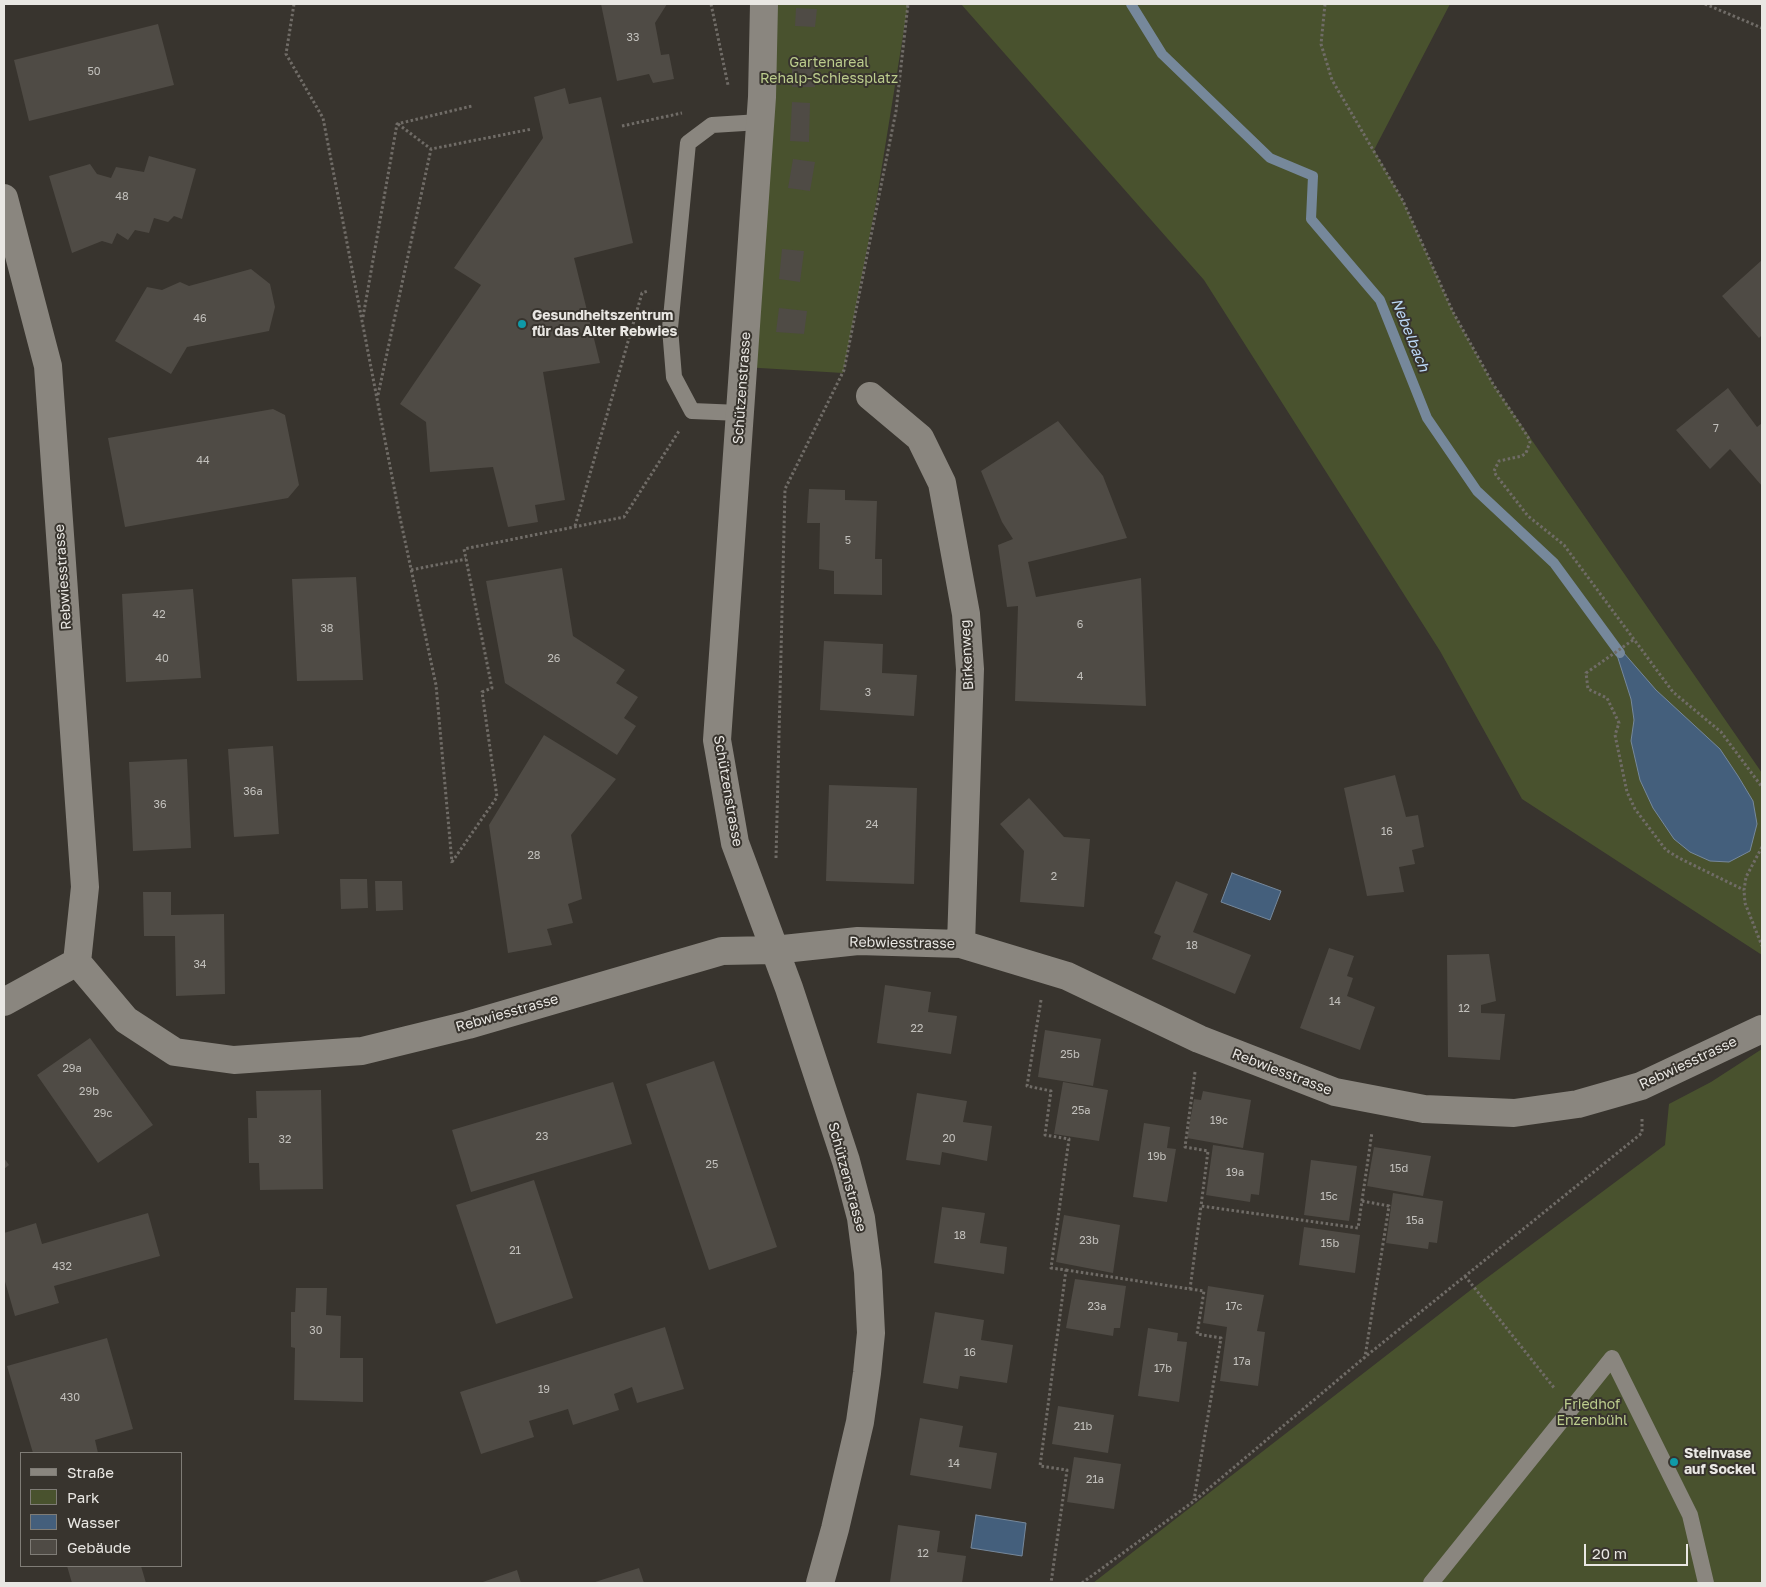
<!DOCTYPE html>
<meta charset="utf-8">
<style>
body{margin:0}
#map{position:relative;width:1766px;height:1587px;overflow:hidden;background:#38342e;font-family:"Golos Text",sans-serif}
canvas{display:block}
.frame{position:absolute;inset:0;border:5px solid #e9e7e3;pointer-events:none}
.legend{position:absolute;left:20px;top:1452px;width:162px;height:115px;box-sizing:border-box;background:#38342e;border:1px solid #7f7c76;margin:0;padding:6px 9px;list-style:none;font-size:15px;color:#e9e7e3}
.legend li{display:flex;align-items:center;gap:10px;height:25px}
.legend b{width:25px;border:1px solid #7f7c76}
.scale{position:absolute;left:1584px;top:1544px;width:104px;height:22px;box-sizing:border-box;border:2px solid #e9e7e3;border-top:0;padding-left:6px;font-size:15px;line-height:18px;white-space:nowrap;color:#e9e7e3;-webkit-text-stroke:4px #38342e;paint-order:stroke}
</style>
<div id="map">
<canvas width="1766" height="1587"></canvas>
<div class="frame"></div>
<ul class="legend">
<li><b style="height:6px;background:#8a867f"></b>Straße</li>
<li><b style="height:14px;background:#49522e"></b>Park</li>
<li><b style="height:14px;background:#445f7c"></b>Wasser</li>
<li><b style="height:14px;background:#4f4b45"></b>Gebäude</li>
</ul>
<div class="scale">20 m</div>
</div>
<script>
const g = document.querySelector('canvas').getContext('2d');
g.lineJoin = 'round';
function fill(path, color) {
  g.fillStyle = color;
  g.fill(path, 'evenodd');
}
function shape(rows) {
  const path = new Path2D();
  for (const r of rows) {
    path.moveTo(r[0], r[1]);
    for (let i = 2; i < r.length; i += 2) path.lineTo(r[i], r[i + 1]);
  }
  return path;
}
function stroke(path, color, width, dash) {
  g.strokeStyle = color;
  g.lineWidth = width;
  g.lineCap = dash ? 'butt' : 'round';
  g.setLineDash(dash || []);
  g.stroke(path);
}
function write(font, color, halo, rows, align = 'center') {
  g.font = font + ' "Golos Text",sans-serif';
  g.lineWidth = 4;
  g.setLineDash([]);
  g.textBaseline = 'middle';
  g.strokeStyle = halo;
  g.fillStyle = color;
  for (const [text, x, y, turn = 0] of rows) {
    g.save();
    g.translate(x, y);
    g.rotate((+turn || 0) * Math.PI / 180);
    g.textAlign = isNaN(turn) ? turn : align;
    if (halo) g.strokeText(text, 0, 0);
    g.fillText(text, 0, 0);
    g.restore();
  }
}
fill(shape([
 [764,4,908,5,876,203,843,373,743,367],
 [961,4,1450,4,1374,150,1403,201,1453,312,1493,384,1762,773,1762,955,1522,799,1440,651,1204,280],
 [1762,1049,1762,1583,1093,1583,1472,1289,1665,1145,1669,1104,1711,1082]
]), '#49522e');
const water = shape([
 [1623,652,1656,690,1720,749,1738,776,1753,801,1757,824,1750,851,1729,862,1710,861,1690,852,1674,839,1653,808,1640,780,1631,741,1634,720,1631,699,1617,655,1623,652],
 [1232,873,1281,891,1270,920,1221,902,1232,873],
 [976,1515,1026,1523,1022,1556,971,1548,976,1515]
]);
fill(water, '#445f7c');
stroke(water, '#76889b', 1);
stroke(shape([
 [1131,4,1162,54,1270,158,1313,176,1311,219,1380,300,1427,418,1477,491,1554,563,1620,653]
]), '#76889b', 10);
fill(shape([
 [601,4,667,4,655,23,661,55,669,54,674,79,653,83,649,74,617,81],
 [796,8,817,9,815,27,795,26],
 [158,24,174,85,29,121,14,60],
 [792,57,815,58,815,87,792,87],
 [565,88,569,104,601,97,633,243,574,258,600,363,543,372,565,500,535,505,538,522,508,527,493,467,430,472,426,422,400,404,481,285,454,268,543,138,534,97],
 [792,102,810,103,809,142,790,141],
 [149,156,196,169,182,219,174,216,168,222,154,218,149,233,135,230,128,240,117,233,112,244,102,241,72,253,49,176,90,164,97,174,111,178,116,167,144,172],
 [793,159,815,162,810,191,788,188],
 [782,249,804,251,800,282,779,279],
 [1762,260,1762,335,1759,338,1722,296],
 [251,269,270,284,275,307,269,331,187,347,171,374,115,341,147,287,162,290,180,282,189,286],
 [779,308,807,311,804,334,776,332],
 [1728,388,1757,427,1762,423,1762,486,1730,449,1710,469,1676,430],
 [273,409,285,415,299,485,288,498,125,527,108,438],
 [1058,421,1103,476,1127,538,1028,562,1036,597,1141,578,1146,706,1015,701,1018,606,1007,607,998,545,1013,539,1002,522,981,471],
 [809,489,845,490,845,500,877,501,875,559,882,559,882,595,834,594,834,571,819,569,820,523,807,523],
 [562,568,573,636,625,670,616,683,638,697,624,718,636,726,617,755,505,683,486,581],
 [356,577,363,680,297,681,292,579],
 [193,589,201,678,126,682,122,594],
 [824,641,883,644,882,673,917,675,914,716,820,710],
 [544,735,616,779,571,835,582,899,568,904,573,923,547,929,552,945,508,953,489,825],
 [273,746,279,834,234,837,228,749],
 [187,759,191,848,133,851,129,762],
 [1395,775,1406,817,1418,815,1424,847,1412,850,1415,864,1399,867,1404,892,1367,896,1344,788],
 [829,785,917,788,914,884,826,881],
 [1029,798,1064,837,1090,839,1084,907,1020,902,1024,851,1000,824],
 [340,879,367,879,368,908,341,909],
 [375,881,402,881,403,910,376,911],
 [1176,881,1208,894,1193,932,1251,955,1235,994,1152,959,1161,936,1154,933],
 [143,892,171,892,171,915,224,914,225,994,176,996,175,936,144,936],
 [1329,948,1354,956,1347,976,1353,978,1347,996,1375,1007,1360,1050,1300,1028],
 [1489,954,1496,1001,1481,1005,1481,1013,1505,1014,1500,1060,1448,1057,1447,955],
 [885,985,931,992,928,1012,957,1016,951,1054,877,1043],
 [1045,1030,1101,1039,1093,1086,1038,1077],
 [90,1038,153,1125,98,1163,37,1075],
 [714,1061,777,1247,709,1270,646,1084],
 [613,1082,632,1144,471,1192,452,1130],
 [1063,1082,1108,1090,1099,1141,1054,1134],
 [321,1090,323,1189,260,1190,259,1163,249,1163,248,1118,257,1118,256,1091],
 [1203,1091,1251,1100,1243,1148,1187,1138,1194,1099,1201,1100],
 [917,1093,967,1101,963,1122,992,1126,987,1161,942,1152,940,1165,906,1160],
 [1144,1123,1170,1127,1167,1148,1176,1149,1167,1202,1133,1197],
 [1213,1145,1264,1153,1259,1195,1251,1194,1250,1202,1206,1195],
 [1374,1147,1431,1156,1423,1196,1367,1186],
 [4,1158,9,1165,4,1169],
 [1311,1160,1357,1166,1349,1221,1304,1215],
 [534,1180,573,1298,496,1324,456,1205],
 [1393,1193,1443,1201,1437,1243,1429,1242,1428,1249,1386,1243],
 [942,1207,985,1213,980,1243,1007,1247,1004,1274,934,1263],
 [148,1213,160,1256,54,1286,59,1303,15,1316,4,1278,4,1233,36,1223,42,1244],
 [1064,1215,1120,1225,1113,1273,1056,1262],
 [1304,1227,1360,1235,1355,1273,1299,1265],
 [1075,1279,1126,1286,1120,1328,1114,1328,1113,1336,1066,1328],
 [1208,1286,1264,1295,1257,1331,1265,1332,1258,1386,1220,1381,1227,1327,1203,1323],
 [296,1288,327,1288,326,1315,341,1316,340,1358,363,1358,363,1402,294,1400,295,1348,291,1347,291,1312,295,1312],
 [935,1312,984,1320,981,1340,1013,1345,1007,1383,960,1376,958,1389,923,1383],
 [665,1327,684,1389,637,1403,632,1387,614,1394,619,1410,573,1425,568,1409,529,1421,534,1437,481,1454,460,1392],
 [1148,1328,1178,1333,1177,1341,1187,1342,1179,1402,1138,1396],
 [107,1338,133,1429,95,1440,98,1453,33,1453,7,1366],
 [1058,1406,1114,1415,1108,1453,1052,1444],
 [920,1418,963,1426,959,1447,997,1453,991,1489,910,1475],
 [1074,1457,1121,1464,1114,1509,1067,1502],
 [898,1525,940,1531,937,1552,966,1556,962,1583,890,1582],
 [67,1566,141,1566,146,1583,72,1583],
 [639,1568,644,1583,592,1583],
 [517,1570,521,1583,480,1583]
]), '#4f4b45');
stroke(shape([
 [294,4,286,54,323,118,399,513,436,685,452,863],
 [711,4,728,85],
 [1325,4,1321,44,1332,80,1403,201,1453,312,1493,384,1528,437,1530,442,1526,453,1522,456,1499,461,1494,471,1496,475,1528,516,1564,545,1673,692,1721,732,1762,787],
 [1705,4,1762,28],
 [398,124,431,149],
 [622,126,682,113],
 [363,317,397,124,472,106],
 [378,395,431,149,532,129],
 [575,526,642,293,648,291],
 [411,570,466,559],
 [1633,640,1586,673,1588,689,1607,698,1619,723,1615,735,1627,792,1635,809,1666,850,1679,858,1744,890],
 [1762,847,1746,877,1744,890,1745,903,1762,946],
 [776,858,785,489,844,370,896,111,908,4],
 [452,862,497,797,482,692,492,688,464,549,624,517,679,431],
 [1041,1000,1027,1086,1051,1091,1045,1135,1069,1139,1051,1268,1066,1270,1040,1466,1067,1470,1051,1583],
 [1195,1072,1185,1147,1208,1151,1201,1206],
 [1362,1201,1389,1206,1365,1357],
 [1066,1270,1190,1289,1201,1206,1358,1228,1372,1132],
 [1465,1276,1555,1389],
 [1190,1289,1204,1291,1197,1334,1221,1338,1194,1500],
 [1082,1583,1194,1501,1365,1357,1642,1133,1642,1119]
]), '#706c67', 3, [2.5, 2.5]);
stroke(shape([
 [740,413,692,411,674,377,670,328,688,143,712,125,760,122],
 [1431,1583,1612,1358,1690,1515,1706,1583]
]), '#8a867f', 16);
stroke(shape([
 [764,4,762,97,717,740,735,843,789,988,846,1161,861,1218,868,1272,871,1333,867,1373,860,1422,835,1529,820,1583],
 [4,198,48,366,85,887,77,962,126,1020,175,1052,234,1060,362,1051,468,1025,722,951,774,950,858,941,961,944,1067,976,1199,1039,1335,1092,1424,1109,1514,1113,1578,1104,1641,1086,1762,1029],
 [870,396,920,438,942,483,966,614,970,669,961,944],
 [4,1002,77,962]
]), '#8a867f', 28);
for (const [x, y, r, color] of [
 [522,324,5,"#0f9aa8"],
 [1674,1462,5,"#0f9aa8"]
]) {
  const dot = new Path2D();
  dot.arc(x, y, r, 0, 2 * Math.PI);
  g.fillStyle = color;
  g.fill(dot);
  stroke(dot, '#38342e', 2);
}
write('11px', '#c2c0bc', null, [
 ["33",633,38],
 ["50",94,72],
 ["48",122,197],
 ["46",200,319],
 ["7",1716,429],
 ["44",203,461],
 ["5",848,541],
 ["42",159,615],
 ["6",1080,625],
 ["38",327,629],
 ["40",162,659],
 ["26",554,659],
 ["4",1080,677],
 ["3",868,693],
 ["36a",253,792],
 ["36",160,805],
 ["24",872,825],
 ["16",1387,832],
 ["28",534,856],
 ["2",1054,877],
 ["18",1192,946],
 ["34",200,965],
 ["14",1335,1002],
 ["12",1464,1009],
 ["22",917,1029],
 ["25b",1070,1055],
 ["29a",72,1069],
 ["29b",89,1092],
 ["25a",1081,1111],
 ["29c",103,1114],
 ["19c",1219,1121],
 ["23",542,1137],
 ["20",949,1139],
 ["32",285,1140],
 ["19b",1157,1157],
 ["25",712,1165],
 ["15d",1399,1169],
 ["19a",1235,1173],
 ["15c",1329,1197],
 ["15a",1415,1221],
 ["18",960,1236],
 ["23b",1089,1241],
 ["15b",1330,1244],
 ["21",515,1251],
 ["432",62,1267],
 ["23a",1097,1307],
 ["17c",1234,1307],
 ["30",316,1331],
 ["16",970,1353],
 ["17a",1242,1362],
 ["17b",1163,1369],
 ["19",544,1390],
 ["430",70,1398],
 ["21b",1083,1427],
 ["14",954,1464],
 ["21a",1095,1480],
 ["12",923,1554]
]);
write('14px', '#bccd8d', '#38342e', [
 ["Gartenareal",829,63],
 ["Rehalp-Schiessplatz",829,79],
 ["Friedhof",1592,1405],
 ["Enzenbühl",1592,1421]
]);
write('bold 14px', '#e9e7e3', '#38342e', [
 ["Gesundheitszentrum",532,316],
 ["für das Alter Rebwies",532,332],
 ["Steinvase",1684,1454],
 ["auf Sockel",1684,1470]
], 'left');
write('14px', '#e9e7e3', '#38342e', [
 ["Schützenstrasse",742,388,-86],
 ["Rebwiesstrasse",63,577,-94],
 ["Birkenweg",967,655,-93],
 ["Schützenstrasse",728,791,80],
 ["Rebwiesstrasse",902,943,1],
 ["Rebwiesstrasse",507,1013,-16],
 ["Rebwiesstrasse",1688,1063,-25],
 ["Rebwiesstrasse",1282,1072,21],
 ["Schützenstrasse",847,1177,75]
]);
write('italic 15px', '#bad6f5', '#38342e', [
 ["Nebelbach",1410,335,68]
]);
</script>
